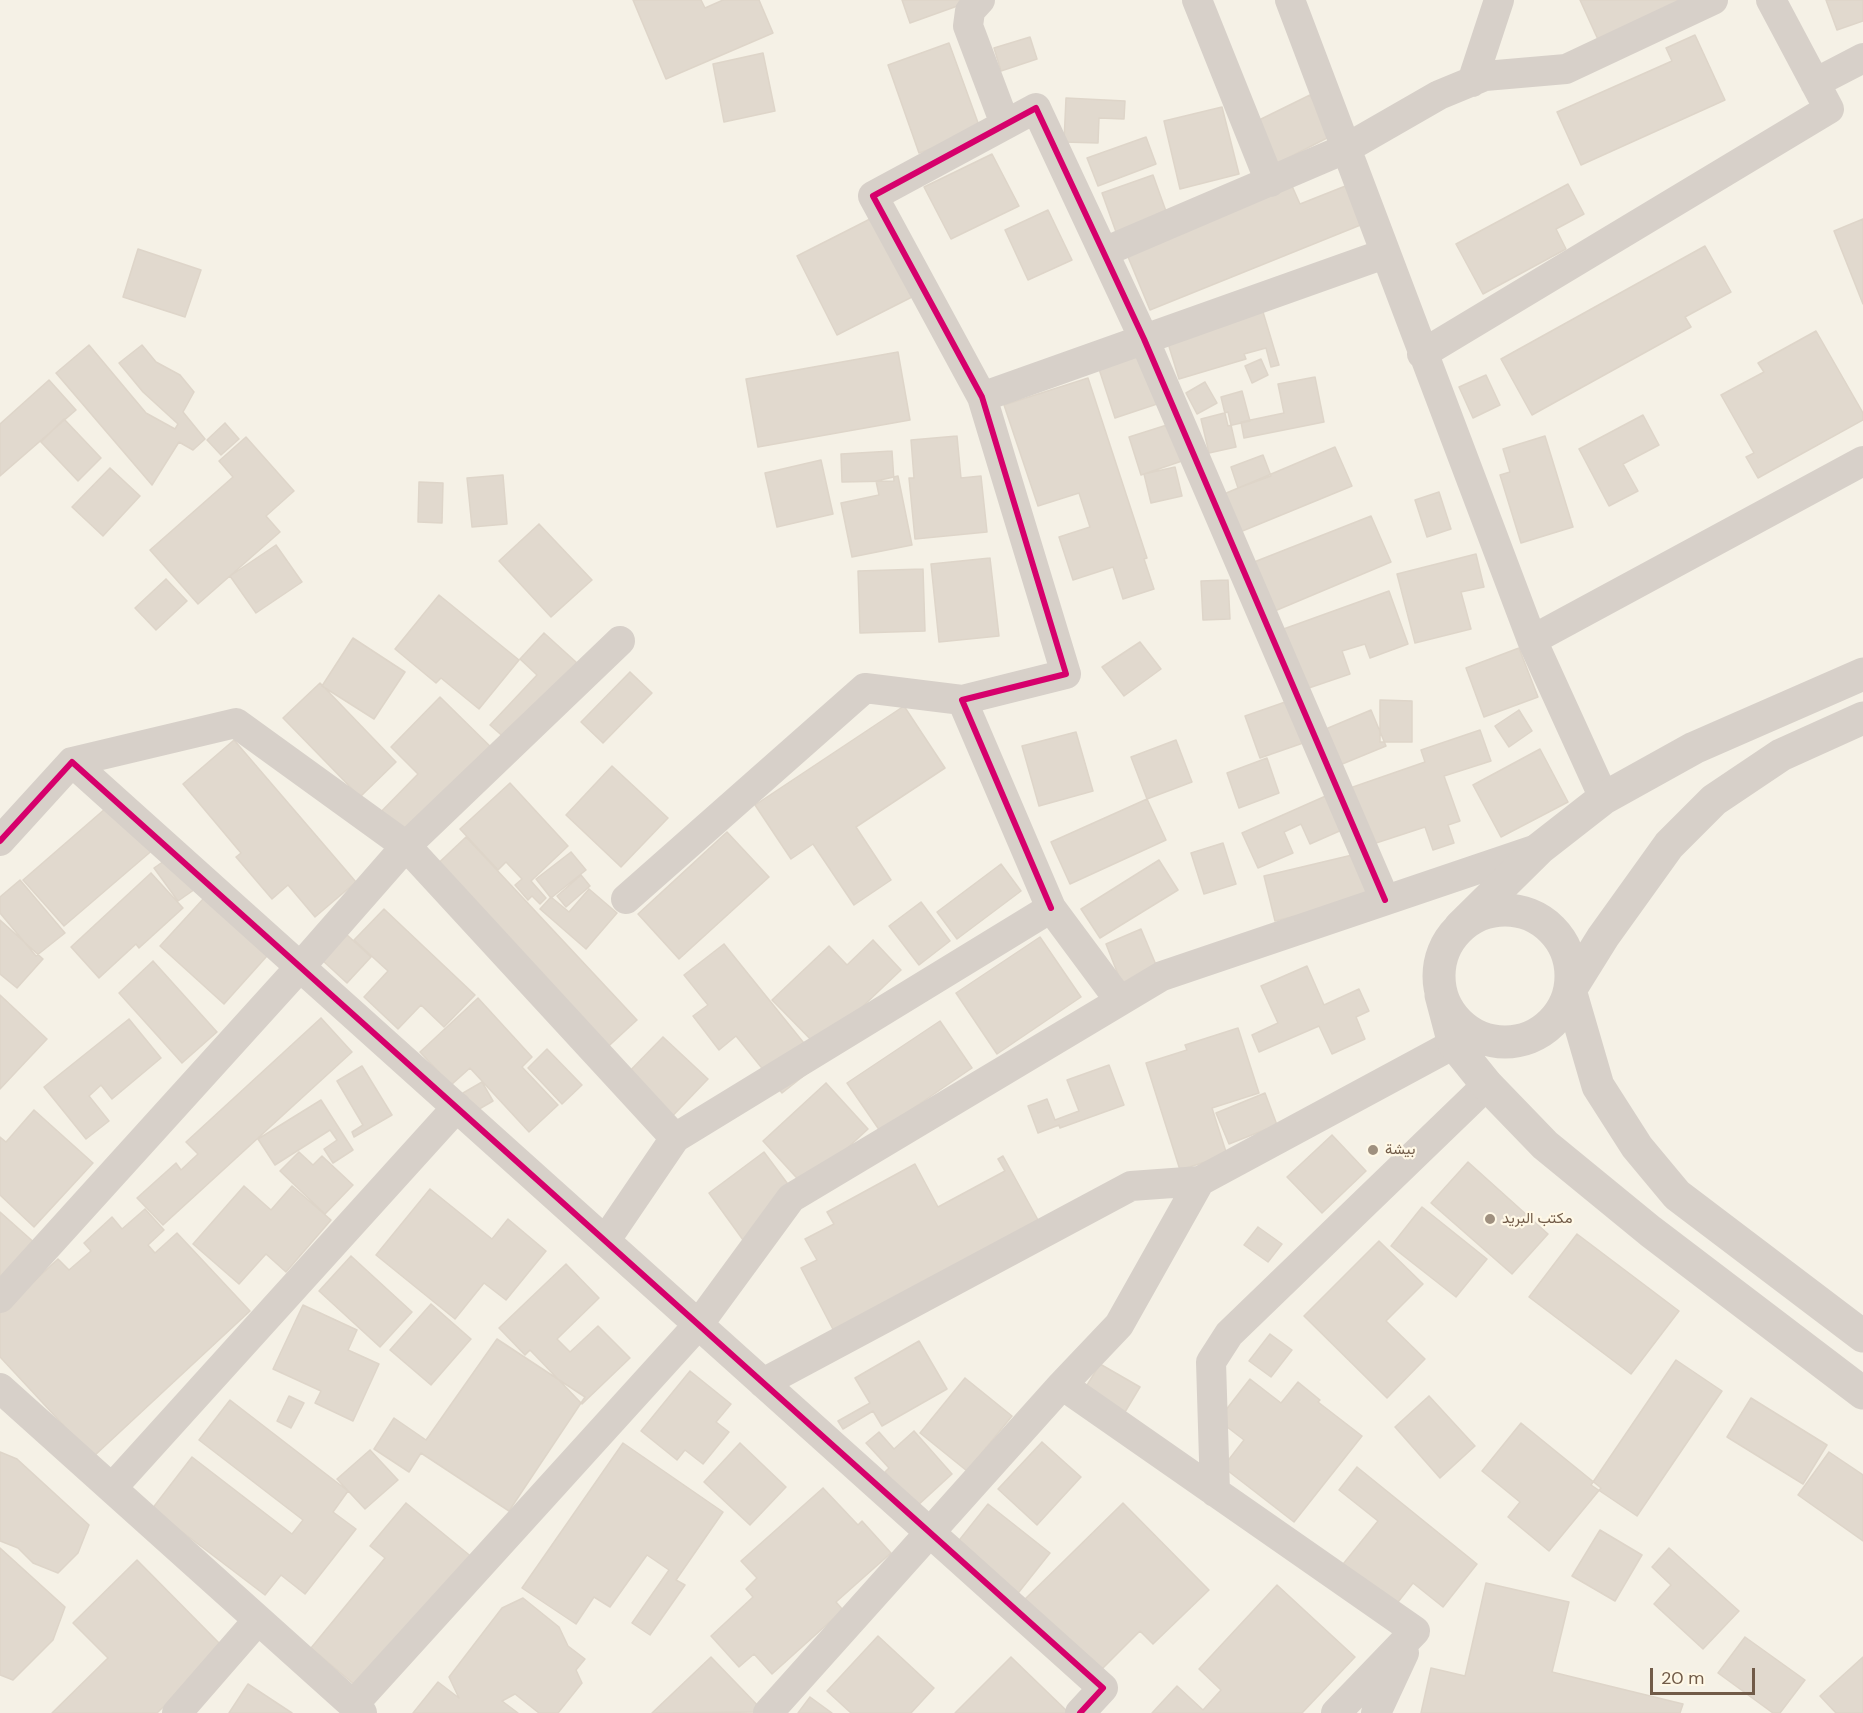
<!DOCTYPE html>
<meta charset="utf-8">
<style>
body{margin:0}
#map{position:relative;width:1863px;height:1713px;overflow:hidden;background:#f5f1e6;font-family:"DM Sans",sans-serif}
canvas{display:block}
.scale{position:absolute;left:1650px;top:1668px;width:105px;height:27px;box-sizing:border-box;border:3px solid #715b48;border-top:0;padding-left:8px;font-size:18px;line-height:21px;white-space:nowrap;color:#715b48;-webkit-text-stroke:4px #fff8e6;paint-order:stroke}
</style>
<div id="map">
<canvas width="1863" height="1713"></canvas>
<div class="scale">20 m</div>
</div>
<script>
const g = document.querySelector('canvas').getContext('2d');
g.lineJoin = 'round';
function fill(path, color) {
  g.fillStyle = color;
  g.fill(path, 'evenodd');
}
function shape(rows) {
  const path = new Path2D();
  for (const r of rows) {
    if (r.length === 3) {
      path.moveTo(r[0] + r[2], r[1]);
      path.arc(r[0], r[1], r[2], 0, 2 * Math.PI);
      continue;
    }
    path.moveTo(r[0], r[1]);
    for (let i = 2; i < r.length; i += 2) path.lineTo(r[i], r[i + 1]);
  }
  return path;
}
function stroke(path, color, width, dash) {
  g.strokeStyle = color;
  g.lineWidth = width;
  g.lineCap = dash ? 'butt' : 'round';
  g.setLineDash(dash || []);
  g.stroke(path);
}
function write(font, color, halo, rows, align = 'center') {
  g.font = font + ' "DM Sans",Vazirmatn,sans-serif';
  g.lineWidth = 4.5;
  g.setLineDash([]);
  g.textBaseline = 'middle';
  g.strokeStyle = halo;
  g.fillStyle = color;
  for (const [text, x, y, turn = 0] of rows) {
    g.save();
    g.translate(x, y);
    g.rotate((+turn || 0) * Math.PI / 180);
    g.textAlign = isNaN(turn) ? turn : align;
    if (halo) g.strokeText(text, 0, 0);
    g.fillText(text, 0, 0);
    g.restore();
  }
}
const building = shape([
 [633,0,701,0,705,8,723,0,759,0,773,33,666,79,633,0],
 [902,0,961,0,963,4,910,23,902,0],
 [1580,0,1677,0,1681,8,1600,44,1580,0],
 [1826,0,1863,0,1863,21,1837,30,1826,0],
 [1695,35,1725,100,1581,165,1557,112,1672,61,1666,48,1695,35],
 [1030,37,1037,59,1001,71,994,48,1030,37],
 [949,43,981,131,919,153,888,65,949,43],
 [763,53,775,111,724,122,713,64,763,53],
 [1310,95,1331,136,1276,164,1255,122,1310,95],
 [1066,98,1125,101,1124,119,1099,118,1098,143,1064,142,1066,98],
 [1222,107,1239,174,1180,189,1164,121,1222,107],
 [1146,137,1156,164,1098,186,1087,158,1146,137],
 [992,154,1019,206,951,239,924,187,992,154],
 [1153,175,1167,214,1116,232,1102,193,1153,175],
 [1353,183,1368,222,1150,310,1126,252,1292,186,1300,204,1353,183],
 [1568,184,1584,214,1556,229,1566,249,1483,294,1456,244,1568,184],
 [1048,210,1072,260,1028,280,1005,230,1048,210],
 [872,218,912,297,837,335,797,256,872,218],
 [1863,219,1863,304,1834,231,1863,219],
 [1705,246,1731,292,1685,317,1691,327,1532,415,1501,359,1705,246],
 [138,249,201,270,185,317,123,297,138,249],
 [1263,312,1279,365,1271,367,1266,348,1244,354,1246,359,1179,379,1167,340,1263,312],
 [1816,331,1863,413,1863,420,1758,478,1746,457,1754,453,1721,395,1764,372,1758,363,1816,331],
 [89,345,146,413,175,429,178,424,143,392,119,363,142,345,156,362,180,375,194,392,183,412,205,439,193,450,179,442,152,485,56,373,89,345],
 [898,352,910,420,758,447,746,379,898,352],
 [1147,353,1163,402,1115,418,1099,369,1147,353],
 [1261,359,1268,375,1252,383,1245,366,1261,359],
 [1486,375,1500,405,1473,418,1459,387,1486,375],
 [1315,377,1324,422,1244,438,1241,422,1284,413,1278,384,1315,377],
 [1088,378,1147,558,1144,559,1154,589,1123,599,1113,567,1073,580,1059,537,1090,527,1079,493,1038,506,1004,405,1088,378],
 [49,380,76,410,0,476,0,424,49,380],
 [1205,382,1217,403,1197,414,1186,393,1205,382],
 [1242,391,1250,421,1228,426,1221,397,1242,391],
 [1228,412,1236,447,1209,453,1201,419,1228,412],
 [1643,415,1659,445,1623,464,1638,491,1609,506,1579,449,1643,415],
 [64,419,101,458,78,481,41,442,64,419],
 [225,423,239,439,221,455,207,440,225,423],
 [1170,424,1182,461,1141,475,1129,437,1170,424],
 [957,436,961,478,981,476,987,532,915,539,909,478,914,478,911,440,957,436],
 [1545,436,1573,527,1521,543,1500,475,1510,472,1503,449,1545,436],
 [246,437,294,491,266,516,280,532,198,604,150,550,233,477,219,461,246,437],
 [1335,447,1352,486,1240,532,1224,494,1335,447],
 [892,451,894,481,842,482,841,454,892,451],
 [1263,455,1271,476,1238,488,1231,467,1263,455],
 [821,460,833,514,777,527,765,473,821,460],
 [1175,467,1182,496,1151,503,1144,474,1175,467],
 [110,468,140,496,103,536,72,507,110,468],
 [503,475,507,524,472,527,467,478,503,475],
 [898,476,912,545,852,557,841,503,879,495,876,481,898,476],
 [419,482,443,483,442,523,418,522,419,482],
 [1439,492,1451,529,1427,537,1415,500,1439,492],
 [1371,516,1391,562,1270,613,1249,564,1371,516],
 [539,524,592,580,551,617,499,561,539,524],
 [276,545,302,582,256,613,230,576,276,545],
 [1476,554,1484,587,1461,592,1471,629,1415,643,1397,574,1476,554],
 [990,558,999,636,939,642,931,564,990,558],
 [923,569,925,631,860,633,858,571,923,569],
 [166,579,187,601,156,630,135,608,166,579],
 [1228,580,1230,619,1203,620,1201,581,1228,580],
 [1389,591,1408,644,1370,658,1365,644,1342,651,1350,674,1300,691,1278,631,1389,591],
 [439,595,519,660,479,709,441,678,436,683,395,649,439,595],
 [544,633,587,672,516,748,490,725,537,675,520,659,544,633],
 [353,638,405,672,374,719,322,686,353,638],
 [1140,642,1161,669,1124,696,1102,667,1140,642],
 [1519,648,1538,697,1484,717,1466,668,1519,648],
 [630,672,652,693,603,743,581,722,630,672],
 [320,683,396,762,360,797,283,718,320,683],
 [440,697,502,758,403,857,369,824,418,774,391,747,440,697],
 [1291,700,1306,742,1260,758,1245,716,1291,700],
 [1380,700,1412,701,1412,742,1380,742,1380,700],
 [904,706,945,768,856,827,891,880,854,905,813,844,791,859,755,805,904,706],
 [1371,710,1386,746,1335,767,1321,731,1371,710],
 [1519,710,1532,731,1509,747,1495,726,1519,710],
 [1480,730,1491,761,1444,776,1460,821,1448,825,1454,843,1433,850,1425,827,1370,845,1350,788,1425,762,1421,750,1480,730],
 [1076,732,1093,791,1039,806,1022,746,1076,732],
 [234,740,356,882,315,917,288,885,272,899,236,857,241,853,183,784,234,740],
 [1176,740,1192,782,1147,799,1131,757,1176,740],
 [1540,749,1568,802,1501,837,1473,785,1540,749],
 [1267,758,1279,793,1239,808,1227,773,1267,758],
 [612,766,668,818,621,867,566,815,612,766],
 [510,783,568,846,531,881,546,898,540,904,532,896,528,900,515,885,522,879,506,862,498,870,460,829,510,783],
 [121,795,162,842,64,926,23,880,121,795],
 [1328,795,1344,829,1310,844,1301,824,1284,832,1293,853,1258,868,1242,833,1328,795],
 [1147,799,1166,840,1070,884,1051,842,1147,799],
 [727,832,769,877,679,959,638,914,727,832],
 [466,837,637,1020,600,1054,430,871,466,837],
 [1223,843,1236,884,1204,894,1191,853,1223,843],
 [1369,851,1380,895,1275,921,1264,876,1369,851],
 [571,852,586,870,551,898,536,879,571,852],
 [174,854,198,887,178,901,154,868,174,854],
 [1159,860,1178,890,1100,938,1081,909,1159,860],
 [1001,864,1021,891,957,939,937,912,1001,864],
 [151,873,183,908,139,948,136,944,99,978,71,947,151,873],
 [581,875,590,886,566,907,557,896,581,875],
 [20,880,65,933,36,956,0,913,0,897,20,880],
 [589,889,617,913,586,949,540,909,551,897,569,912,589,889],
 [204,898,267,956,224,1004,160,946,204,898],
 [921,902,950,941,919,965,889,926,921,902],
 [384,909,475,995,444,1027,421,1005,398,1029,364,997,388,971,354,940,384,909],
 [0,920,43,959,17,988,0,974,0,920],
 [1141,929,1159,972,1123,987,1106,944,1141,929],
 [346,934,371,957,347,983,322,960,346,934],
 [1040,937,1081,997,997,1054,956,993,1040,937],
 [873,940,901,970,819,1048,772,1000,829,946,847,965,873,940],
 [724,944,820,1063,782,1093,736,1036,719,1050,693,1016,708,1005,684,975,724,944],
 [153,961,217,1032,182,1063,119,993,153,961],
 [1307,966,1324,1005,1359,989,1369,1011,1356,1017,1365,1039,1332,1054,1319,1026,1259,1052,1252,1035,1278,1023,1261,986,1307,966],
 [0,995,47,1039,0,1089,0,995],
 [478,998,532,1057,522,1067,558,1105,529,1132,470,1068,451,1085,420,1052,478,998],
 [321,1018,352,1052,163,1225,137,1198,176,1163,181,1170,198,1154,186,1142,321,1018],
 [129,1019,161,1058,112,1099,101,1085,89,1096,109,1121,86,1139,44,1087,129,1019],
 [940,1021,972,1068,880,1131,847,1083,940,1021],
 [1238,1028,1259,1093,1212,1108,1227,1155,1180,1170,1146,1063,1187,1050,1185,1045,1238,1028],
 [663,1037,708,1079,662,1127,617,1084,663,1037],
 [547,1049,582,1085,562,1104,528,1068,547,1049],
 [1109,1065,1124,1105,1060,1128,1059,1125,1038,1133,1028,1106,1047,1099,1055,1120,1079,1111,1067,1080,1109,1065],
 [362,1066,392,1115,354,1137,352,1132,363,1125,337,1081,362,1066],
 [482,1082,493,1101,474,1112,463,1093,482,1082],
 [826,1083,868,1129,805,1187,763,1141,826,1083],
 [1265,1093,1277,1125,1229,1144,1216,1113,1265,1093],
 [321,1100,353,1150,333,1163,324,1149,337,1140,330,1130,275,1165,258,1139,321,1100],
 [34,1110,93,1163,34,1227,0,1195,0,1137,6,1142,34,1110],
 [1332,1135,1366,1171,1322,1213,1287,1177,1332,1135],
 [299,1152,313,1165,322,1156,353,1185,325,1214,280,1171,299,1152],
 [764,1152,802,1203,746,1244,709,1193,764,1152],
 [1003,1156,1038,1220,837,1337,801,1268,817,1260,805,1239,834,1224,827,1212,915,1164,938,1207,1005,1171,998,1159,1003,1156],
 [1468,1162,1548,1234,1512,1274,1431,1203,1468,1162],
 [244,1186,271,1210,292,1186,331,1220,286,1272,266,1254,239,1284,193,1244,244,1186],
 [430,1189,492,1239,508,1219,546,1251,506,1300,484,1283,455,1319,376,1255,430,1189],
 [1422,1207,1487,1259,1456,1297,1391,1246,1422,1207],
 [145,1209,164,1230,148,1245,155,1253,177,1233,250,1311,93,1457,0,1357,0,1313,58,1259,69,1270,91,1251,84,1243,112,1217,122,1229,145,1209],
 [0,1212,37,1245,0,1286,0,1212],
 [1258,1227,1282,1244,1268,1262,1244,1245,1258,1227],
 [1577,1234,1679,1311,1631,1374,1529,1297,1577,1234],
 [1379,1241,1423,1284,1386,1321,1425,1359,1387,1398,1304,1316,1379,1241],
 [351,1256,412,1312,380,1347,319,1291,351,1256],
 [566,1264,599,1298,557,1339,570,1352,598,1326,630,1358,582,1404,530,1350,525,1355,499,1328,566,1264],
 [431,1304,471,1339,431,1385,390,1350,431,1304],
 [303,1305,357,1330,348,1350,379,1364,353,1421,315,1403,321,1391,273,1369,303,1305],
 [1270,1334,1292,1350,1271,1377,1249,1361,1270,1334],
 [497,1339,585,1397,509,1511,421,1453,409,1472,374,1449,394,1418,426,1440,497,1339],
 [919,1341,947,1389,882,1426,873,1411,843,1429,838,1421,870,1403,855,1378,919,1341],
 [1676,1360,1722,1391,1637,1516,1591,1485,1676,1360],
 [1100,1364,1140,1387,1116,1427,1076,1403,1100,1364],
 [690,1371,731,1404,716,1422,729,1432,703,1464,685,1450,677,1460,641,1431,690,1371],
 [965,1378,1012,1416,967,1471,920,1433,965,1378],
 [1250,1379,1281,1403,1298,1382,1320,1400,1318,1402,1362,1436,1294,1522,1223,1467,1244,1440,1218,1420,1250,1379],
 [289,1396,304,1403,291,1428,277,1421,289,1396],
 [1429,1396,1475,1446,1440,1478,1395,1427,1429,1396],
 [1751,1398,1827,1445,1803,1484,1727,1437,1751,1398],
 [230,1400,348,1491,333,1512,356,1529,305,1594,281,1575,265,1595,152,1509,192,1457,292,1534,303,1520,199,1440,230,1400],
 [1521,1423,1601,1488,1549,1551,1508,1517,1520,1502,1482,1471,1521,1423],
 [914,1431,952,1474,916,1507,885,1472,889,1468,866,1443,879,1432,894,1449,914,1431],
 [1042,1442,1081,1477,1037,1525,998,1489,1042,1442],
 [623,1443,723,1512,676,1580,685,1585,650,1635,632,1623,669,1570,647,1555,610,1607,594,1597,576,1624,522,1588,623,1443],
 [740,1443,786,1487,750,1525,704,1482,740,1443],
 [370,1450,398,1480,365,1509,337,1479,370,1450],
 [0,1452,17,1459,89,1525,78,1553,58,1573,33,1563,18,1548,0,1541,0,1452],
 [1829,1452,1863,1475,1863,1541,1798,1495,1829,1452],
 [1357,1467,1477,1564,1443,1607,1413,1583,1387,1616,1335,1574,1378,1521,1339,1490,1357,1467],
 [823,1488,858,1525,862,1521,891,1553,836,1602,843,1610,772,1674,754,1654,739,1667,711,1636,753,1597,746,1589,757,1578,741,1561,823,1488],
 [406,1503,479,1563,368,1696,311,1648,385,1558,370,1546,406,1503],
 [1123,1503,1209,1590,1153,1644,1140,1631,1096,1675,1022,1602,1123,1503],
 [988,1504,1050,1553,1011,1602,949,1553,988,1504],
 [1600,1530,1642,1555,1615,1601,1572,1576,1600,1530],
 [0,1548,65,1607,53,1640,13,1680,0,1675,0,1548],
 [1669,1548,1739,1611,1703,1649,1654,1604,1671,1585,1652,1567,1669,1548],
 [137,1560,224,1648,157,1713,52,1713,108,1658,73,1623,137,1560],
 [1486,1583,1569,1602,1552,1672,1683,1704,1680,1713,1421,1713,1431,1668,1465,1676,1486,1583],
 [1277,1585,1355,1657,1302,1713,1152,1713,1177,1686,1203,1710,1221,1690,1199,1669,1277,1585],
 [523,1598,559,1627,568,1646,585,1659,576,1670,582,1683,558,1713,539,1713,515,1694,502,1701,518,1713,413,1713,438,1682,459,1698,449,1677,502,1608,523,1598],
 [878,1636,934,1688,911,1713,851,1713,827,1691,878,1636],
 [1745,1637,1805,1680,1780,1713,1773,1713,1718,1673,1745,1637],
 [711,1657,764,1712,652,1713,711,1657],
 [1011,1657,1069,1713,955,1713,1011,1657],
 [1863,1657,1863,1713,1836,1713,1820,1696,1863,1657],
 [248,1684,292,1713,229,1713,248,1684],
 [810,1697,832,1713,798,1713,810,1697]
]);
fill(building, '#e1d9ce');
stroke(building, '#ded5c9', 1.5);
stroke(shape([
 [980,0,970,11,968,26,1005,124],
 [1197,0,1270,182],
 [1290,0,1532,640],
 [1472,82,1499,0],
 [1815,83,1863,58],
 [1104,252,1345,149,1439,95,1485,76,1566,69,1713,0],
 [1422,354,1829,109,1771,0],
 [982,397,1384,254],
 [72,762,236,723,406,846,675,1138,605,1241],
 [1604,798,1532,640,1863,461],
 [0,841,72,762,1103,1688,1080,1713],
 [626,899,865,688,962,700],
 [1051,908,962,700,1066,674,982,397,873,196,1036,108,1144,339,1385,900],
 [675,1138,1051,908,1120,1001],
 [0,1298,300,967,406,846,620,641],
 [763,1383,1131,1186,1200,1181,1454,1044],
 [1062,1385,1415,1631,1336,1713],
 [0,1388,362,1713],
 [112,1488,457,1107],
 [1215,1492,1211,1362,1229,1334,1487,1085],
 [353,1705,698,1325,791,1198,1162,976,1540,848],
 [177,1713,258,1620],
 [768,1713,1062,1385,1119,1325,1200,1181],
 [1376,1713,1404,1653]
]), '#d7d0c9', 30);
stroke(shape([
 [1863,718,1781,755,1714,800,1669,845,1603,937,1570,990,1598,1086,1637,1147,1677,1195,1863,1336],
 [1505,976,66],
 [1460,927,1540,848,1604,798,1694,748,1863,674],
 [1441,995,1454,1044,1487,1085,1545,1145,1650,1231,1863,1393]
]), '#d7d0c9', 33);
stroke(shape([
 [0,841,72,762,1103,1688,1080,1713],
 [1051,908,962,700,1066,674,982,397,873,196,1036,108,1144,339,1385,900]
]), '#d6006c', 6);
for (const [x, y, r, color] of [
 [1373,1150,6,"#9f907f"],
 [1490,1219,6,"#9f907f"]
]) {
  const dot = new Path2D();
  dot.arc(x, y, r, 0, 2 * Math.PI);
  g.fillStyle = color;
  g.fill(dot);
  stroke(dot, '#fff8e6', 2);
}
write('15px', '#715b48', '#fff8e6', [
 ["بيشة",1385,1150],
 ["مكتب البريد",1502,1219]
], 'left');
</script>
